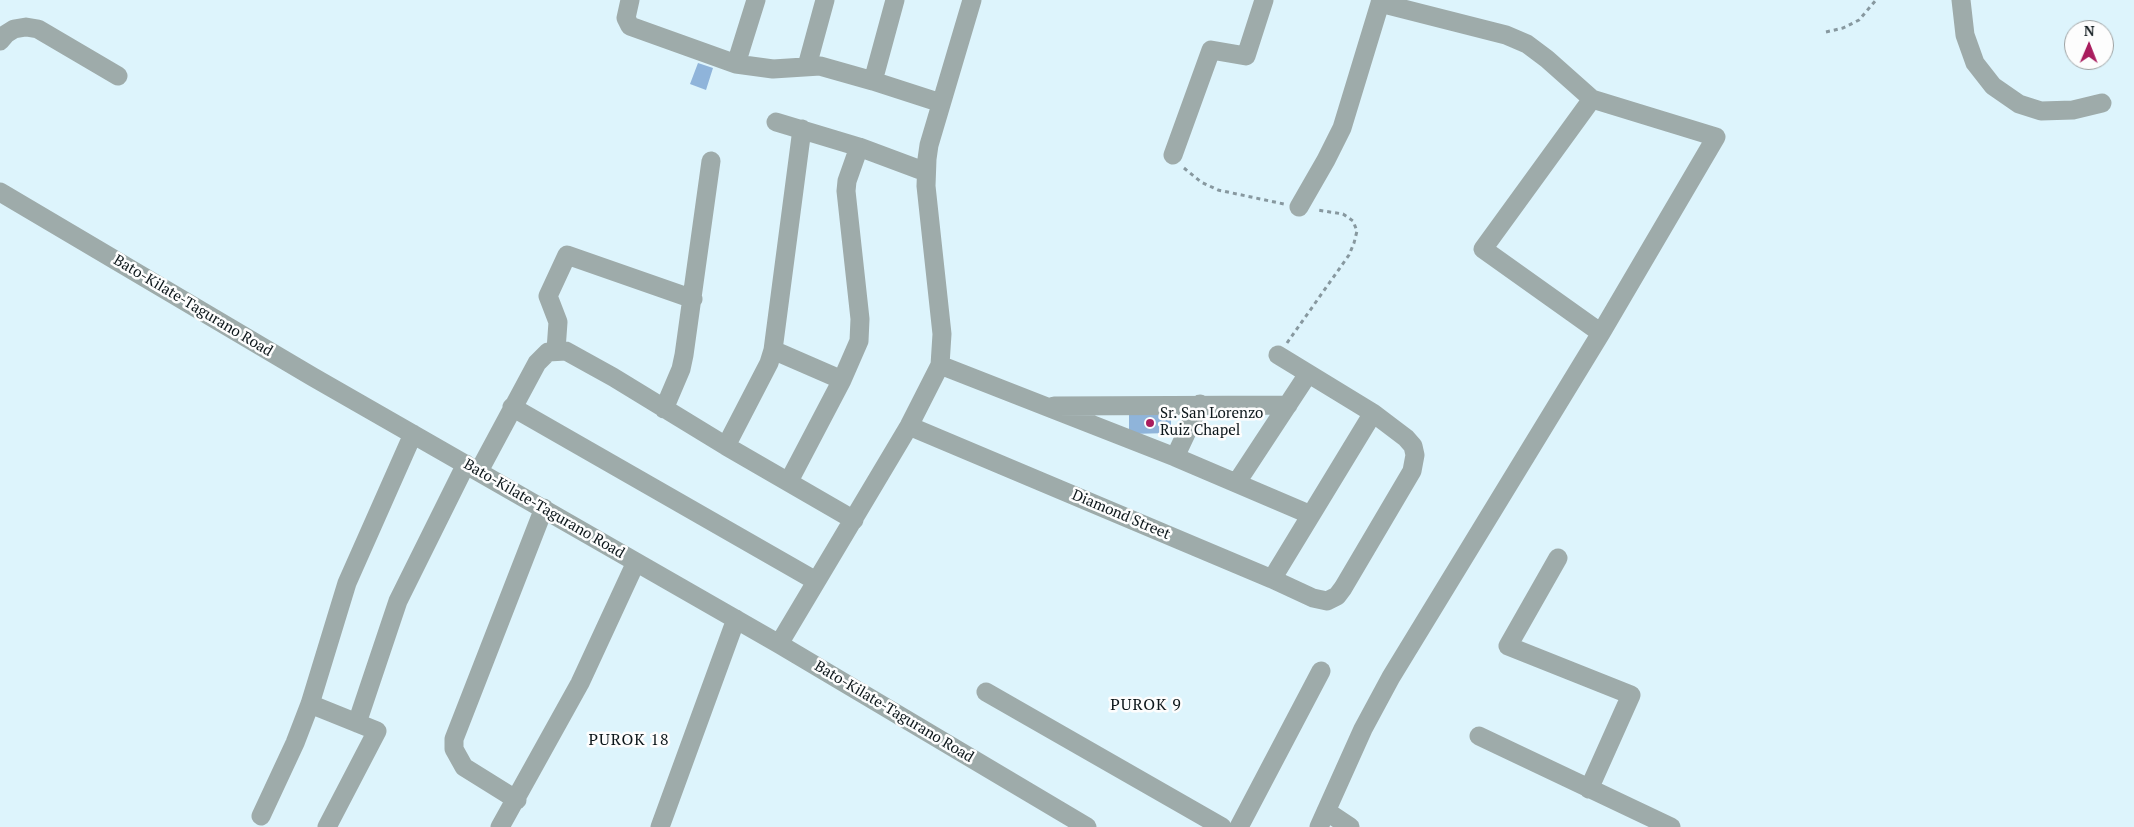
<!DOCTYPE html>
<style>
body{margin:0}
#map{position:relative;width:2134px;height:827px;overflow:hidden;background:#ddf4fc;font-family:"PT Serif",serif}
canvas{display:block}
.north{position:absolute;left:2064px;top:20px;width:50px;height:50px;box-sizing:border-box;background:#fdfdfd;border:1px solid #9da1a2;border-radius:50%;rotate:1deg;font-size:14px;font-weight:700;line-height:20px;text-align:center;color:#0c161a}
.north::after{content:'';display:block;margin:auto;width:18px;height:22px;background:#a91d5e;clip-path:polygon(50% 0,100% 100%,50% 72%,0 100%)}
</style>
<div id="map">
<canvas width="2134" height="827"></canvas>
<div class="north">N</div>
</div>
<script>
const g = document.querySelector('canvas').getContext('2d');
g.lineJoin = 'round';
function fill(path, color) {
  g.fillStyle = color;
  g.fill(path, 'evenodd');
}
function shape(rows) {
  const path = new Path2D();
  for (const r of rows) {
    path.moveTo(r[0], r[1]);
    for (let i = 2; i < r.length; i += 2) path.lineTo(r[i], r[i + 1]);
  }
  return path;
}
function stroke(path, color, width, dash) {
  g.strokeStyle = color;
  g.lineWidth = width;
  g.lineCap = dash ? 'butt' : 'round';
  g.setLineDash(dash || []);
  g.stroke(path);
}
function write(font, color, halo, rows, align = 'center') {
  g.font = font + ' "PT Serif",serif';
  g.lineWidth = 5;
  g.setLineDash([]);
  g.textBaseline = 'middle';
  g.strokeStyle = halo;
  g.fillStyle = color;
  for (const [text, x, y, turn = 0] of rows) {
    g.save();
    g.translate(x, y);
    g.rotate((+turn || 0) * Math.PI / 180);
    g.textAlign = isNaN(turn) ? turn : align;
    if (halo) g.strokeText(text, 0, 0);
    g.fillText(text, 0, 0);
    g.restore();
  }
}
fill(shape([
 [698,63,713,68,706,90,690,84],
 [1129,412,1171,412,1171,433,1129,434]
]), '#8fb4da');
stroke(shape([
 [1826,32,1843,28,1859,20,1876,0],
 [1184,168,1201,182,1218,190,1284,204],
 [1287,343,1349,255,1354,243,1357,231,1353,221,1343,214,1317,210]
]), '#87989f', 3, [4, 4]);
stroke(shape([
 [630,0,626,18,630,26,736,64,773,69,820,66,873,81,941,103],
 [1961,0,1965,35,1975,63,1993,86,2019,104,2041,111,2073,110,2102,103],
 [0,41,6,34,14,29,26,27,38,29,118,76],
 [736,64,756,0],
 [807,66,825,0],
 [873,81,895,0],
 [1592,99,1483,249,1601,333],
 [776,122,859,147,926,172],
 [1173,155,1211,50,1246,56,1264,0],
 [0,192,313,377,779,644,1087,827],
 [1299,207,1326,160,1342,128,1381,0],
 [556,350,558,322,548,296,567,255,693,299],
 [773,350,842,380],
 [940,365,1175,457,1311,515],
 [1054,406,1288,405],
 [512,407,816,581],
 [664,409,681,369,684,355,711,161],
 [909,426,1272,579,1313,598,1327,601,1337,596,1343,588,1412,471,1415,455,1413,446,1406,438,1373,413,1278,355],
 [726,446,769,363,773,350,802,129],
 [1175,457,1200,404],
 [479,471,537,363,548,352,566,351,613,377,726,446,854,520],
 [789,481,842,380,859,341,860,319,846,191,847,181,859,147],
 [1237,482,1308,374],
 [1558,558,1508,646,1631,695,1589,789],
 [1272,579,1373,413],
 [779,644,909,426,940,365,942,334,926,186,927,159,929,145,972,0],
 [986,692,1222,827],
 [310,704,377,731,327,827],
 [357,723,398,601,466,464],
 [1479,736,1671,827],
 [517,800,464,767,454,749,454,739,544,508],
 [1326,811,1350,827],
 [261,816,295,743,310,704,347,583,413,434],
 [500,827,580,683,636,562],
 [660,827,736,619],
 [1239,827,1321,671],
 [1319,827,1363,729,1391,677,1601,333,1716,137,1592,99,1547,59,1527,44,1506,35,1380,3]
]), '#9eabaa', 19);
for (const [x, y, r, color] of [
 [1150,423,5,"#a91d5e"]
]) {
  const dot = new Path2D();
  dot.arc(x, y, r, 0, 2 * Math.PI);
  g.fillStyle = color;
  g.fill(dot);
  stroke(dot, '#fdfdfd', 2);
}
write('15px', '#0c161a', '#fdfdfd', [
 ["Bato-Kilate-Tagurano Road",193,306,31],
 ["Bato-Kilate-Tagurano Road",544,509,30],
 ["Diamond Street",1121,515,23],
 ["Bato-Kilate-Tagurano Road",894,712,31]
]);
write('15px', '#0c161a', '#fdfdfd', [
 ["Sr. San Lorenzo",1160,414],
 ["Ruiz Chapel",1160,431]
], 'left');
g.letterSpacing = '1px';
write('16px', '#0c161a', '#fdfdfd', [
 ["PUROK 9",1146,705],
 ["PUROK 18",629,740]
]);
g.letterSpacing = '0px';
</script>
